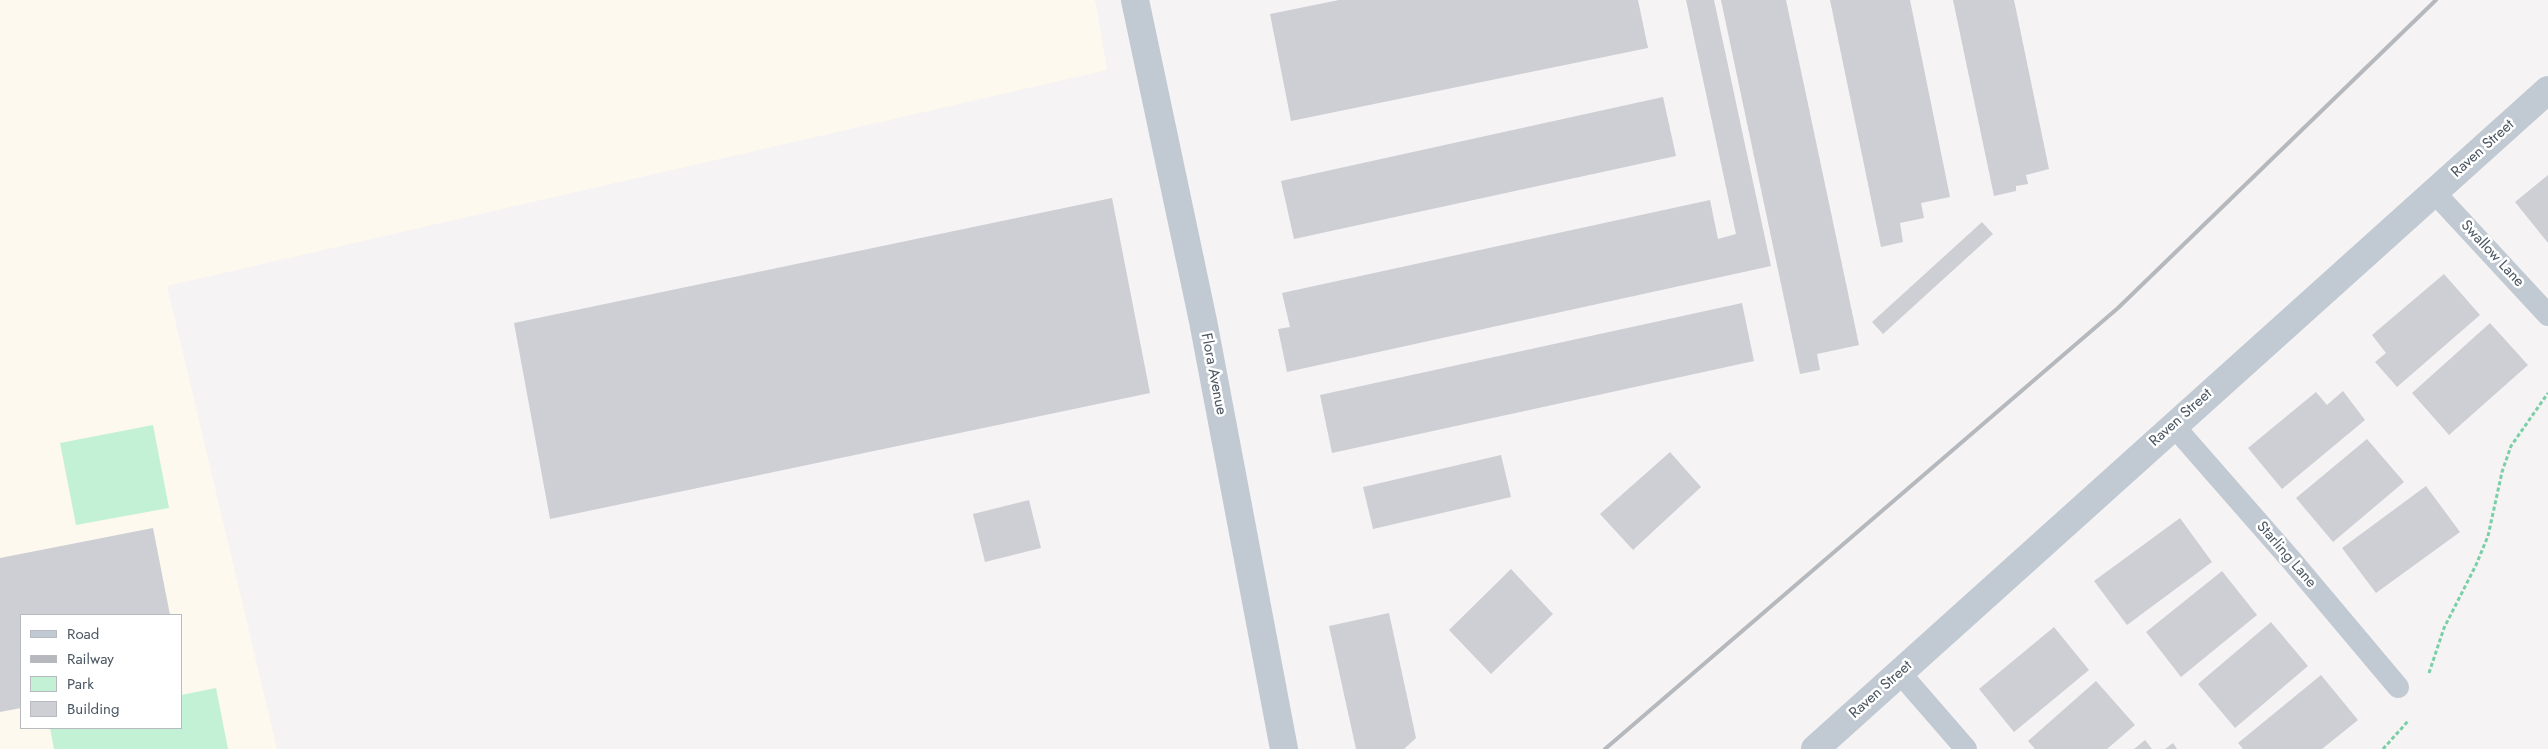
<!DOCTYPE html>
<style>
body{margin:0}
#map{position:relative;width:2548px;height:749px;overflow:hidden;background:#f5f3f3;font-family:Jost,sans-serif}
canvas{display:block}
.legend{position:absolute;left:20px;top:614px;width:162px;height:115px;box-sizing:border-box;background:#fff;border:1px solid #b7bbc0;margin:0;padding:6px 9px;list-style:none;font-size:15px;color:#4a5661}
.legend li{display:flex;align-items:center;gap:10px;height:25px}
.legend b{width:25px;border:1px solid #b7bbc0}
</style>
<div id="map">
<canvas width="2548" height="749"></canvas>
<ul class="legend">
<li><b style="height:6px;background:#c1cad2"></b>Road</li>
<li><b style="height:6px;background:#b5b8bd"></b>Railway</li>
<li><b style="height:14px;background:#c3f1d5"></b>Park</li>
<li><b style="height:14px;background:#cdcfd5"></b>Building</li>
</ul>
</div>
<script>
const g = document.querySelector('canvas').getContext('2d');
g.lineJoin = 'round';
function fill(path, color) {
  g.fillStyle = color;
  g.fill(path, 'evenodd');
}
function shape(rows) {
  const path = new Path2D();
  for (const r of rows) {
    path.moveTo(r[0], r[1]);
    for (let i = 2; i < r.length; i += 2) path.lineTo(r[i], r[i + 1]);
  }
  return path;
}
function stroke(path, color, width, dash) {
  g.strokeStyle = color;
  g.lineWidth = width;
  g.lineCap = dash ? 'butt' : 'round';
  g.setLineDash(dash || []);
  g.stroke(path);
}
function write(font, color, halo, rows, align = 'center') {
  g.font = font + ' Jost,sans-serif';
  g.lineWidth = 5;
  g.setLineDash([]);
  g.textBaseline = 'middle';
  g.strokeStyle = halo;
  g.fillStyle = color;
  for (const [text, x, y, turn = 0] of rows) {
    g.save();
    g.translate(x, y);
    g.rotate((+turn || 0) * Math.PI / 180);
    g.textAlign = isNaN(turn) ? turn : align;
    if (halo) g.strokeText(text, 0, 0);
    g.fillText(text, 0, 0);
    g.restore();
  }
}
fill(shape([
 [0,0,1095,0,1107,70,167,286,277,749,0,749],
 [21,615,181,615,181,728,21,728]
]), '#fdf9ef');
fill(shape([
 [153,425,169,508,76,525,60,443],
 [216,688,228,749,54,749,50,728,181,728,181,695]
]), '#c3f1d5');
fill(shape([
 [1339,0,1638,0,1648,48,1291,121,1270,14],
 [1686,0,1714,0,1771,266,1287,372,1278,329,1290,327,1282,293,1710,200,1718,239,1736,234],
 [1721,0,1786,0,1859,345,1817,354,1820,370,1800,374],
 [1830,0,1910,0,1950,197,1921,203,1924,218,1900,223,1903,242,1881,247],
 [1953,0,2014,0,2049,169,2026,175,2028,184,2016,186,2016,191,1994,196],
 [1663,97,1676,156,1294,239,1281,181],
 [2548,175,2548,243,2515,202],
 [1112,198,1150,393,550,519,514,323],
 [1982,222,1993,234,1883,334,1872,322],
 [2444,274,2480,315,2397,387,2375,362,2386,353,2372,335],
 [1742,303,1754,361,1332,453,1320,395],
 [2490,323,2528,365,2449,435,2412,393],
 [2343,391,2365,420,2282,489,2248,448,2316,392,2327,405],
 [2367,439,2404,482,2333,542,2296,498],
 [1670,452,1701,487,1633,550,1600,514],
 [1501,455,1511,497,1373,529,1363,487],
 [2426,486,2460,532,2376,593,2342,548],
 [1029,500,1041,548,985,562,973,514],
 [2180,518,2212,562,2127,625,2094,581],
 [153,528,170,615,21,615,21,708,0,712,0,558],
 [1511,569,1553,614,1491,674,1449,630],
 [2222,571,2257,615,2181,677,2146,632],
 [1389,613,1416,738,1404,749,1356,749,1329,626],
 [2271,622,2308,666,2235,728,2198,684],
 [2054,627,2089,670,2014,732,1979,689],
 [2321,675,2358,720,2322,749,2243,749,2238,743],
 [2096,681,2135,725,2107,749,2035,749,2028,741],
 [2145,740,2152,749,2134,749],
 [2173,743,2177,749,2165,749]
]), '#cdcfd5');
stroke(shape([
 [2429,673,2444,628,2476,565,2488,536,2502,472,2511,446,2548,393],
 [2383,749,2409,720]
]), '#7ad0a6', 3, [4, 2.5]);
stroke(shape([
 [2435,193,2548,315],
 [2173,425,2292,561,2398,687],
 [1900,673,1966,749]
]), '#c1cad2', 22);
stroke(shape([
 [1135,0,1203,321,1284,749],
 [1815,749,2548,90]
]), '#c1cad2', 28);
stroke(shape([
 [1605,749,2118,308,2436,0]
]), '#b5b8bd', 4);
write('15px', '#4a5661', '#fff', [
 ["Raven Street",2483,149,-42],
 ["Swallow Lane",2492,254,47],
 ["Flora Avenue",1213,374,79],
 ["Raven Street",2181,418,-42],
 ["Starling Lane",2286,555,49],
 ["Raven Street",1881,690,-42]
]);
</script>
